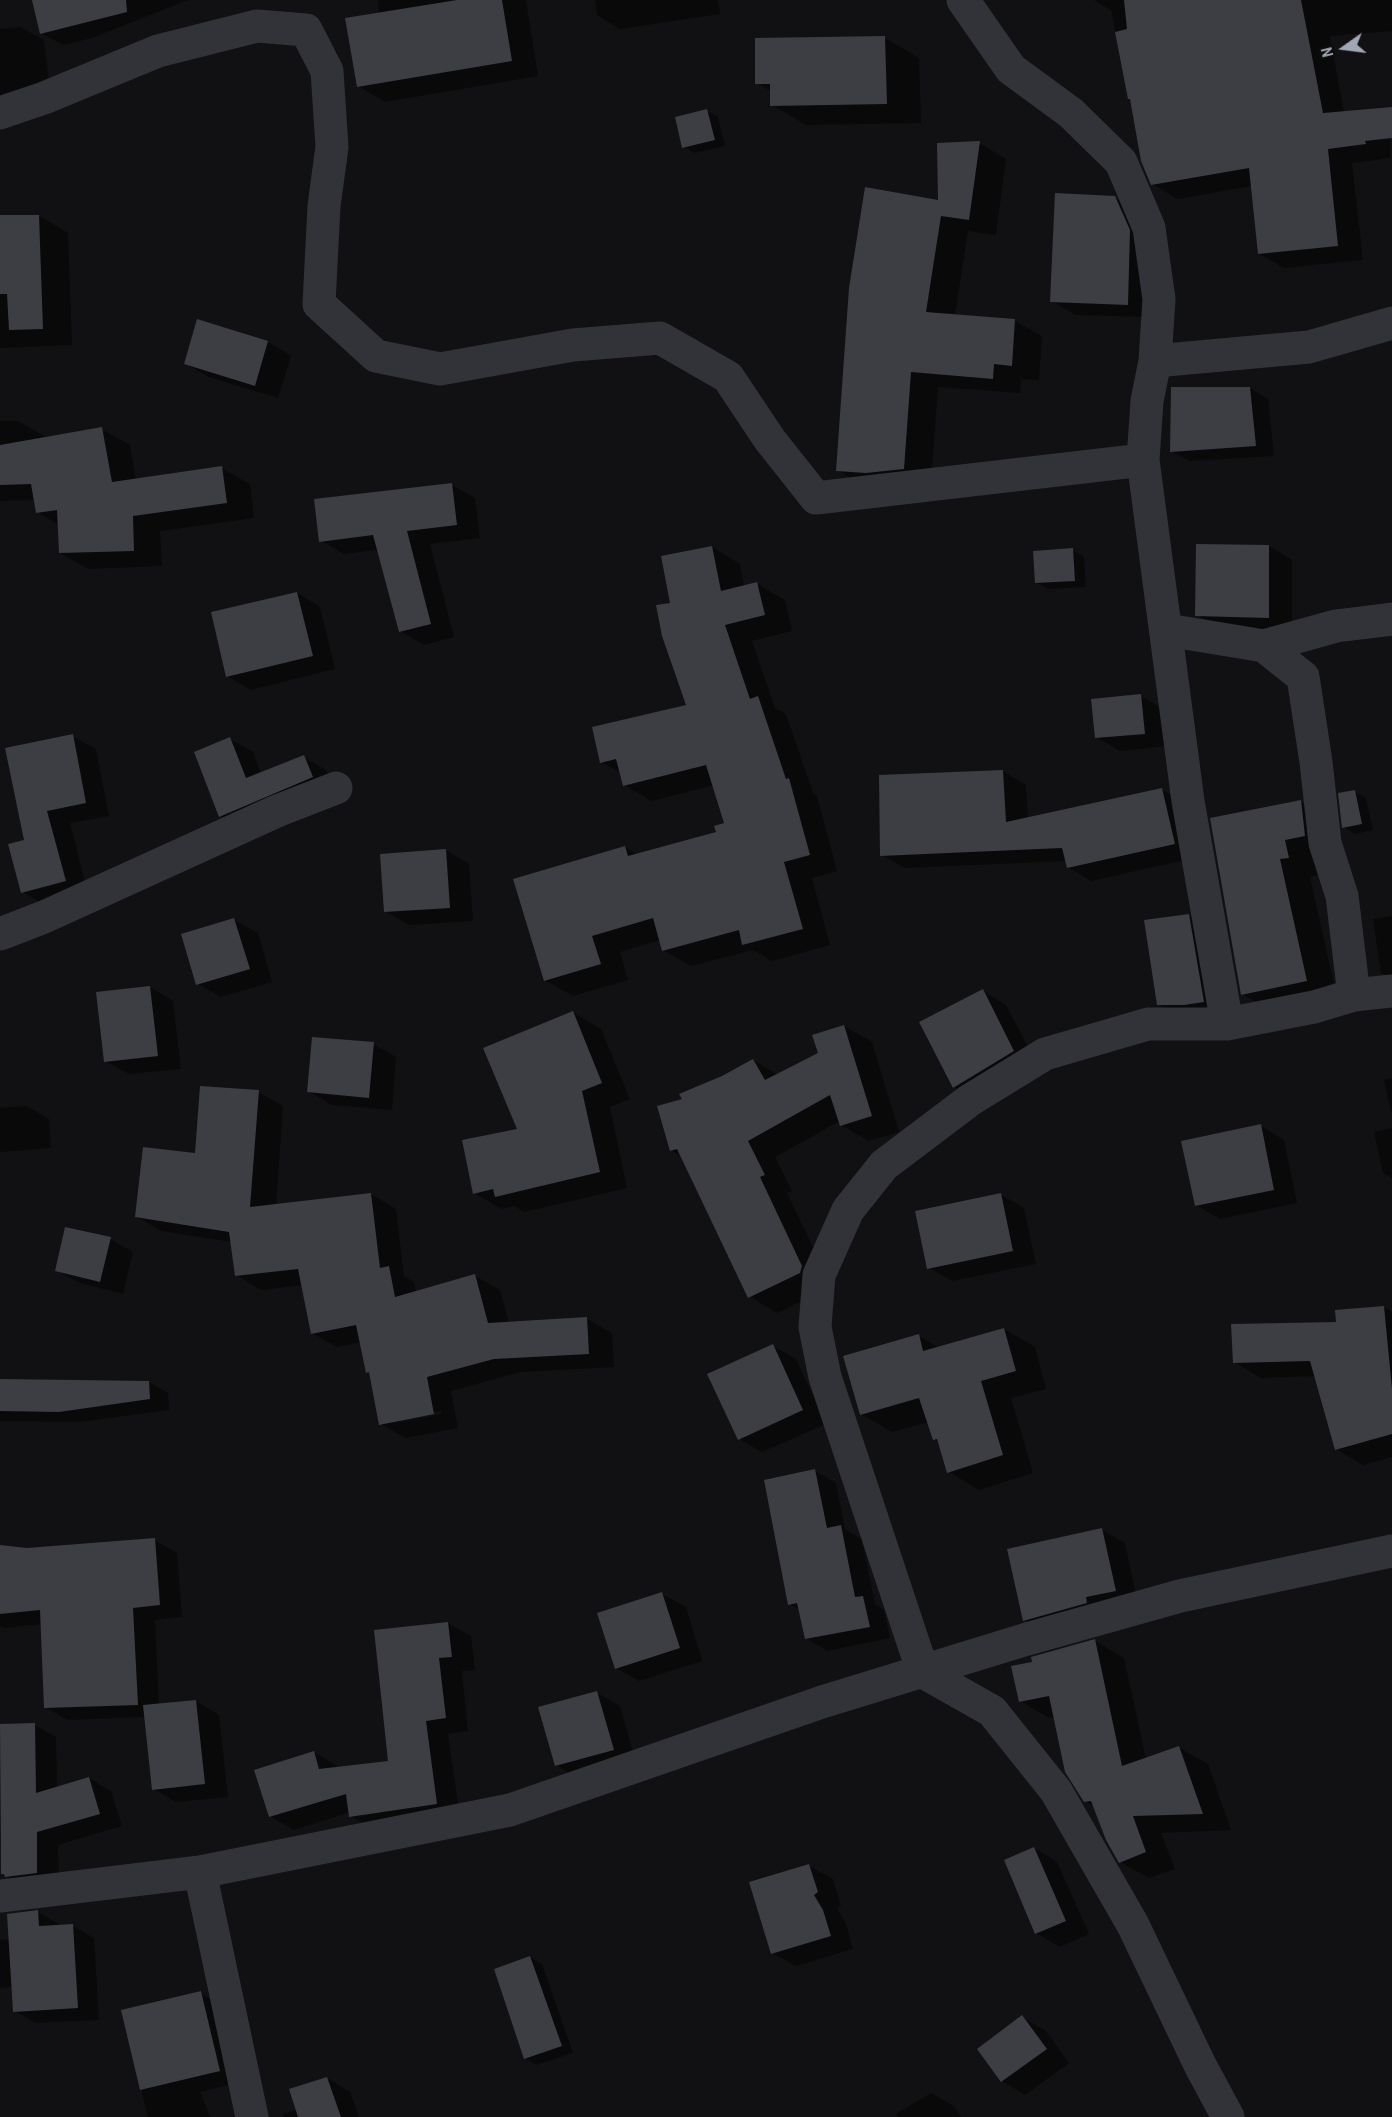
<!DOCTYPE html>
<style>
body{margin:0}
#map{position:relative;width:1392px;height:2117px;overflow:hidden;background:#111113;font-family:"Archivo Narrow",sans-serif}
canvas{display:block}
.north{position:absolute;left:1314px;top:18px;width:60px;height:60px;-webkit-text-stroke:4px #0c0c0e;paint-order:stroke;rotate:256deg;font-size:16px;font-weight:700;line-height:24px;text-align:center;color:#a1a8b4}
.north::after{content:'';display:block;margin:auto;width:21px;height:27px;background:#a1a8b4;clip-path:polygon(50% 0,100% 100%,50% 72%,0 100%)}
</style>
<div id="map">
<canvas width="1392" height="2117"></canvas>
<div class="north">N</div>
</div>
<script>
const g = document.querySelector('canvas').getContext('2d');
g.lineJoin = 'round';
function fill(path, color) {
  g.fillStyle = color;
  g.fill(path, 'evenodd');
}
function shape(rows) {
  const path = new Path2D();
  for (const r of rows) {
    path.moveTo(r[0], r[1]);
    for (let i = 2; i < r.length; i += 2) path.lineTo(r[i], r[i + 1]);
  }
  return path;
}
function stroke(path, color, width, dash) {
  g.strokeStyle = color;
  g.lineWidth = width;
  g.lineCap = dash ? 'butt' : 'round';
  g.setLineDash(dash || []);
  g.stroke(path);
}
fill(shape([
 [37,0,188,0,92,38,63,45,41,33],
 [378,0,526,0,538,76,385,102,358,86,379,14],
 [595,0,718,0,720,14,620,29,597,15],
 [1094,0,1392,0,1392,31,1330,36,1344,113,1392,108,1390,158,1352,163,1363,260,1284,268,1259,254,1252,186,1178,199,1152,184,1132,100,1129,98,1111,10],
 [20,27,44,40,51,97,0,103,0,29],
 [885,38,919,58,921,123,806,125,772,105,772,92,757,83],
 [707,111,718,117,725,146,695,153,684,147],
 [979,143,1006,159,996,235,968,231,955,315,1015,321,1042,336,1039,380,1021,379,1020,393,938,387,931,484,865,486,837,470,940,201],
 [1115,198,1138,211,1150,317,1075,315,1052,301],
 [39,216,68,233,72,345,0,348,0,217],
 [198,321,268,342,291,356,278,398,209,377,186,364],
 [1250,388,1268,399,1274,456,1190,461,1171,451],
 [0,421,18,421,46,437,101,429,130,445,136,480,221,468,250,484,254,518,160,531,162,566,88,569,60,553,59,525,37,512,35,500,0,501],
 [452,485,475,498,480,538,430,544,454,637,424,645,400,631,378,550,344,554,321,541],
 [1269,546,1292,560,1292,631,1220,628,1197,615],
 [712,547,740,564,744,586,756,583,785,600,792,631,752,641,775,708,786,714,813,793,817,796,837,871,812,878,830,945,772,961,753,950,691,966,663,950,660,940,620,952,628,980,573,996,545,980,625,847,638,855,717,833,726,824,714,785,652,801,624,785,621,773,601,762,688,706,672,604],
 [1073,550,1084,557,1086,587,1048,589,1036,582],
 [297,593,320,607,335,669,251,690,227,676],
 [1140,696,1164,709,1168,746,1120,751,1096,737],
 [72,736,96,749,109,816,70,823,88,894,46,906,23,892,26,841],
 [230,739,253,752,261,774,304,757,327,771,335,790,243,829,220,816],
 [1003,771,1026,785,1028,819,1162,790,1186,803,1198,857,1091,881,1068,867,1067,861,905,868,882,855],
 [1355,792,1366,798,1373,830,1355,834,1344,827],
 [1301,802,1332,820,1319,875,1310,877,1337,998,1273,1012,1242,994,1212,819],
 [446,850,469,864,473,921,409,925,385,911],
 [1188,915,1212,929,1227,1015,1182,1018,1158,1004],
 [1392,916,1392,979,1381,973,1373,919],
 [234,920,258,933,272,982,221,997,198,984],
 [150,987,173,1001,181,1069,129,1074,105,1061],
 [983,991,1006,1005,1037,1064,977,1100,954,1087],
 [572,1012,601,1029,630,1099,610,1107,627,1188,524,1212,514,1206,502,1209,474,1193,519,1130],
 [844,1026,872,1042,899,1132,869,1141,841,1125,840,1121,775,1157,792,1191,787,1193,830,1283,828,1288,777,1313,749,1296,683,1157,671,1150,684,1100,753,1060,778,1075,820,1053],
 [373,1044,396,1057,392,1110,332,1105,308,1091],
 [1392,1078,1392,1115,1384,1080],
 [258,1092,283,1106,276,1205,371,1194,396,1209,404,1276,414,1282,416,1292,475,1276,500,1290,509,1323,587,1319,612,1333,614,1367,520,1372,451,1391,458,1428,406,1438,381,1424,371,1374,368,1372,361,1342,337,1347,312,1333,303,1285,261,1290,236,1275,232,1242,162,1231,137,1217],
 [441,1411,441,1414,400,1422,400,1419],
 [26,1106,49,1119,51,1148,0,1152,0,1108],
 [1261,1126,1284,1140,1297,1203,1220,1219,1196,1205],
 [1392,1128,1392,1178,1383,1173,1374,1132],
 [1000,1194,1024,1208,1036,1264,952,1281,929,1268],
 [110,1239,133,1252,123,1294,80,1283,56,1270],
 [1384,1307,1392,1312,1392,1457,1363,1465,1336,1449,1315,1376,1261,1378,1234,1362],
 [1004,1329,1035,1347,1046,1389,1011,1398,1033,1473,979,1490,949,1472,939,1442,934,1439,928,1422,892,1432,861,1414,919,1336,939,1348],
 [773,1346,796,1359,826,1424,762,1452,739,1439],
 [0,1380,149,1382,168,1393,169,1410,79,1422,0,1421],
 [815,1471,836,1483,845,1529,862,1539,875,1604,884,1610,890,1638,827,1651,806,1638,800,1610,790,1604],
 [1102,1530,1125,1543,1138,1604,1048,1633,1024,1620],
 [154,1540,177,1553,182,1617,155,1620,159,1705,196,1701,219,1715,228,1797,176,1802,153,1789,146,1717,68,1720,45,1707,42,1624,4,1628,0,1626,0,1547,27,1549],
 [662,1594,686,1607,702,1661,639,1681,616,1668],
 [448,1623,471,1636,475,1670,462,1671,468,1731,448,1734,460,1817,374,1829,350,1816,350,1812,294,1830,270,1816,314,1752,337,1766,338,1769,389,1762],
 [1095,1641,1124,1658,1146,1759,1178,1747,1208,1764,1231,1830,1161,1833,1175,1869,1149,1878,1120,1862,1095,1807,1085,1801,1055,1717,1049,1718,1020,1701,1034,1663],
 [597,1693,620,1706,636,1763,579,1779,556,1765],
 [0,1725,34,1725,56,1737,57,1788,89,1778,111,1791,122,1826,58,1845,59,1885,28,1888,6,1876,2,1850,0,1850],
 [1034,1848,1057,1862,1089,1934,1060,1947,1036,1933,1006,1861],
 [809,1866,833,1879,841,1906,837,1908,846,1924,853,1949,796,1966,772,1953],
 [38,1912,59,1924,59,1927,73,1926,94,1938,99,2020,36,2023,14,2011,13,1987,0,1988,0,1940,10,1939],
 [530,1957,542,1964,573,2053,536,2065,525,2058],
 [200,1993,221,2005,240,2082,200,2092,210,2117,148,2117,122,2011],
 [1022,2017,1046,2031,1069,2063,1025,2095,1002,2081],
 [327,2078,350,2092,359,2117,284,2117,283,2114,297,2110],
 [931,2093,954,2106,961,2117,898,2117,896,2114]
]), '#0007');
fill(shape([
 [32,0,126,0,127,12,40,34],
 [457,0,502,0,512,61,357,87,345,18],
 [1124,0,1301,0,1323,113,1392,107,1392,138,1365,141,1366,144,1328,149,1338,246,1258,254,1249,168,1151,185,1141,161,1130,99,1128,99,1115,32,1127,29],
 [885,36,887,104,770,106,770,84,755,84,755,38],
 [707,109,715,140,682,148,675,117],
 [980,141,969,220,941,216,926,312,1015,319,1012,366,994,364,993,379,911,372,904,469,866,473,836,471,849,288,865,187,938,200,937,143],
 [1055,193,1115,196,1130,230,1128,305,1050,302],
 [0,215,39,215,43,329,9,330,7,294,0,294],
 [197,319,268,341,255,386,184,364],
 [1171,387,1250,387,1256,446,1170,452],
 [102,427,112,482,222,466,227,503,133,516,134,551,59,553,57,510,36,513,31,484,0,485,0,445],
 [452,483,457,525,407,531,431,624,399,632,373,535,319,542,314,499],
 [1196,544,1269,545,1269,618,1195,616],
 [712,546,721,591,757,582,765,615,725,625,750,699,758,696,786,779,789,778,810,855,784,862,803,929,742,945,739,930,662,951,653,918,592,936,601,964,544,981,513,879,625,846,628,856,716,832,714,826,724,823,706,765,623,786,616,759,600,763,592,727,686,705,662,636,656,605,670,603,661,556],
 [1073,548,1075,581,1035,583,1033,551],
 [297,592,313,656,226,677,211,612],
 [1141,694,1145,734,1095,738,1091,699],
 [73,734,86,803,47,811,66,881,21,893,8,844,24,840,5,748],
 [230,737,246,778,304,755,313,777,219,817,194,752],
 [1003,770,1006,822,1162,788,1175,844,1067,868,1062,848,880,856,879,775],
 [1355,790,1362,824,1342,828,1338,793],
 [1301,800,1305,836,1285,840,1289,858,1280,859,1307,981,1241,995,1210,818],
 [446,849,450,908,384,912,380,854],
 [1189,914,1204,1002,1184,1005,1157,1005,1144,920],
 [234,918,250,969,196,985,181,934],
 [150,986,158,1056,104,1062,96,992],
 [983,989,1014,1051,953,1088,919,1022],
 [573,1011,602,1083,582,1091,600,1172,495,1197,493,1189,473,1194,462,1140,517,1129,483,1048],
 [844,1025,872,1116,840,1126,830,1095,748,1141,765,1175,760,1177,802,1266,800,1273,748,1298,677,1149,670,1151,657,1106,682,1099,679,1094,722,1076,753,1059,765,1080,818,1053,812,1035],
 [312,1037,374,1042,369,1098,307,1092],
 [200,1086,259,1090,250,1207,371,1193,380,1268,389,1266,395,1297,475,1274,488,1323,587,1317,589,1354,494,1359,427,1377,434,1414,379,1425,369,1372,366,1373,356,1325,311,1334,298,1269,235,1276,229,1232,135,1217,143,1147,195,1153],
 [1261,1124,1274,1190,1195,1206,1181,1141],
 [1001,1193,1013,1251,927,1269,915,1211],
 [65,1227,111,1237,100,1282,55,1271],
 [1384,1306,1392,1389,1392,1434,1335,1450,1310,1361,1233,1363,1231,1324,1336,1322,1335,1310],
 [1004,1328,1016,1371,981,1381,1003,1455,947,1473,937,1439,933,1440,919,1398,860,1415,843,1356,919,1334,923,1351],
 [773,1344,803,1410,738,1440,707,1374],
 [0,1379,149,1381,150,1399,59,1412,0,1411],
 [815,1469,827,1528,841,1525,855,1597,863,1596,870,1627,805,1639,797,1603,788,1605,764,1480],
 [1102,1528,1116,1591,1086,1597,1087,1603,1023,1621,1007,1549],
 [155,1538,160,1605,133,1608,138,1705,44,1708,40,1610,0,1614,0,1545,27,1548],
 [662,1592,680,1648,615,1669,597,1613],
 [448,1622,452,1657,439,1658,446,1718,426,1721,437,1804,349,1817,346,1794,269,1817,254,1770,314,1751,319,1769,388,1761,374,1630],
 [1095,1639,1122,1766,1179,1746,1203,1814,1133,1816,1146,1852,1119,1863,1106,1840,1091,1801,1084,1802,1065,1772,1049,1696,1019,1702,1011,1666,1032,1662,1031,1657],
 [597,1691,614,1750,555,1766,538,1707],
 [196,1700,205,1784,152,1790,143,1705],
 [35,1723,36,1793,89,1777,100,1814,37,1832,37,1873,5,1877,4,1874,1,1874,0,1724],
 [1034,1847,1066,1921,1035,1934,1004,1860],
 [809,1864,818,1892,814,1895,823,1910,831,1936,771,1954,749,1882],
 [38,1910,39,1926,73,1924,78,2008,13,2012,7,1914],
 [530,1956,562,2046,524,2059,494,1969],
 [201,1991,220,2071,140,2090,121,2010],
 [1022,2015,1047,2049,1001,2082,977,2049],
 [327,2077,341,2117,298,2117,289,2089]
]), '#3d3e43');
stroke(shape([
 [963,0,1011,69,1071,113,1121,162,1149,228,1159,299,1155,361],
 [0,113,44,98,158,51,257,26,306,30,327,71,332,147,324,206,319,304,376,356,440,369,573,345,660,338,728,377,770,440,816,498,1143,460],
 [1167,630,1264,646,1303,677,1316,762,1325,843,1342,896,1354,995],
 [1264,646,1336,626,1392,619],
 [0,934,44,917,277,811,336,788],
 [1227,1024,1188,801,1143,460,1147,401,1155,361,1309,347,1392,323],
 [200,1872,252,2117],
 [0,1896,200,1872,510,1810,822,1702,1027,1639,1180,1596,1392,1551],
 [1228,2117,1200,2065,1133,1925,1056,1791,992,1711,923,1672,825,1377,815,1327,819,1275,848,1210,884,1165,970,1100,1045,1054,1148,1024,1227,1024,1314,1007,1354,995,1392,991]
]), '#323338', 33);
</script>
